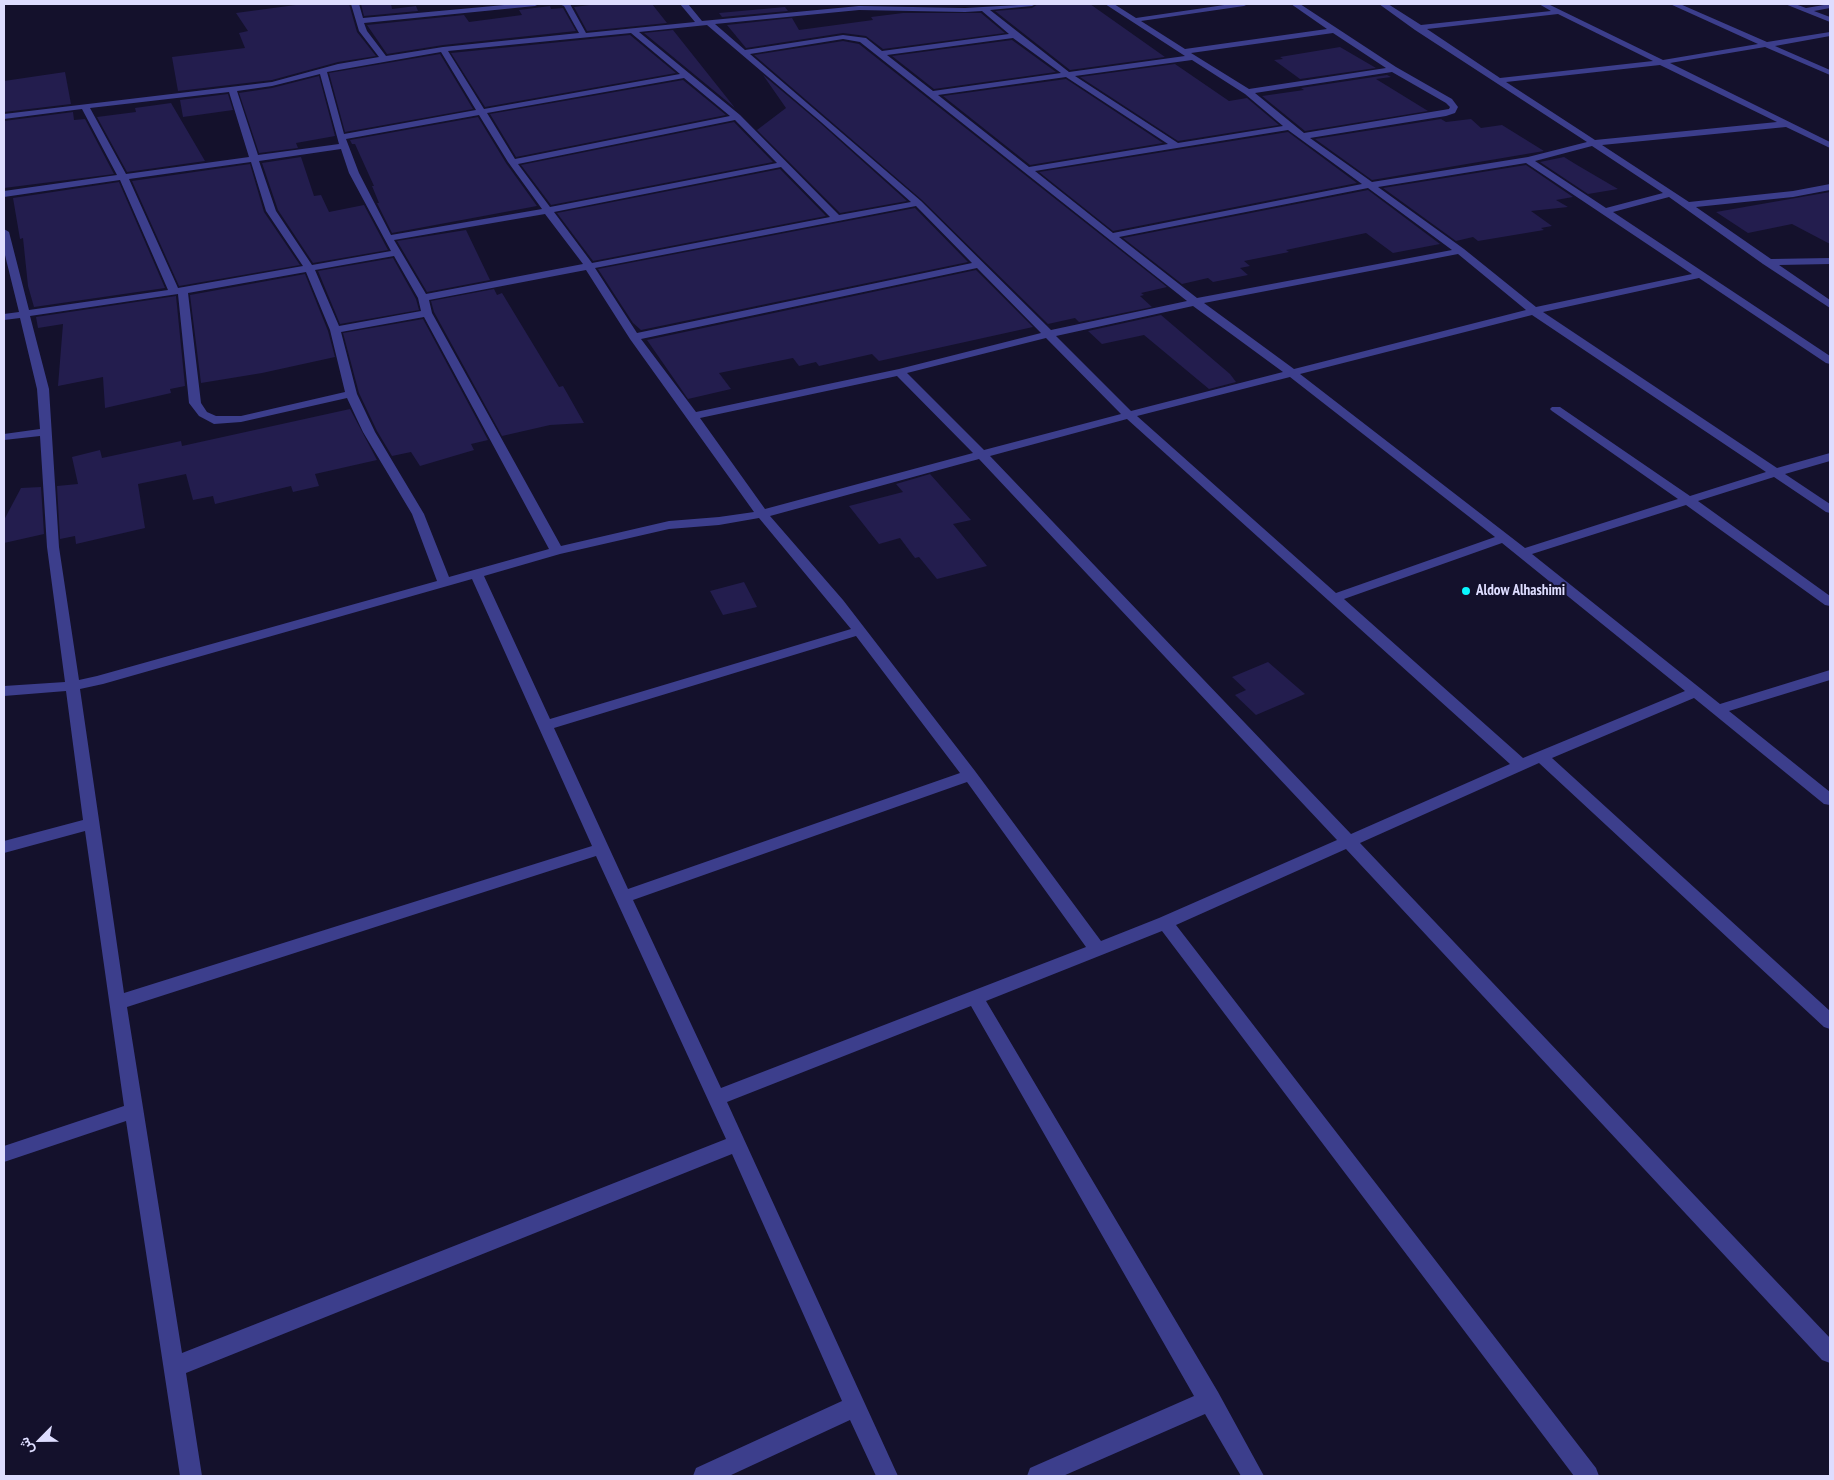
<!DOCTYPE html>
<meta charset="utf-8">
<style>
body{margin:0}
#map{position:relative;width:1834px;height:1480px;overflow:hidden;background:#14112c;font-family:"PT Sans Narrow",Vazirmatn,sans-serif}
canvas{display:block}
.frame{position:absolute;inset:0;border:5px solid #deddff;pointer-events:none}
.north{position:absolute;left:15px;top:1415px;width:50px;height:50px;-webkit-text-stroke:4px #14112c;paint-order:stroke;rotate:247deg;font-size:14px;font-weight:700;line-height:20px;text-align:center;color:#deddff}
.north::after{content:'';display:block;margin:auto;width:18px;height:22px;background:#deddff;clip-path:polygon(50% 0,100% 100%,50% 72%,0 100%)}
</style>
<div id="map">
<canvas width="1834" height="1480"></canvas>
<div class="frame"></div>
<div class="north">ش</div>
</div>
<script>
const g = document.querySelector('canvas').getContext('2d');
g.lineJoin = 'round';
function fill(path, color) {
  g.fillStyle = color;
  g.fill(path, 'evenodd');
}
function shape(rows) {
  const path = new Path2D();
  for (const r of rows) {
    path.moveTo(r[0], r[1]);
    for (let i = 2; i < r.length; i += 2) path.lineTo(r[i], r[i + 1]);
  }
  return path;
}
function stroke(path, color, width, dash) {
  g.strokeStyle = color;
  g.lineWidth = width;
  g.lineCap = dash ? 'butt' : 'round';
  g.setLineDash(dash || []);
  g.stroke(path);
}
function write(font, color, halo, rows, align = 'center') {
  g.font = font + ' "PT Sans Narrow",sans-serif';
  g.lineWidth = 4.5;
  g.setLineDash([]);
  g.textBaseline = 'middle';
  g.strokeStyle = halo;
  g.fillStyle = color;
  for (const [text, x, y, turn = 0] of rows) {
    g.save();
    g.translate(x, y);
    g.rotate((+turn || 0) * Math.PI / 180);
    g.textAlign = isNaN(turn) ? turn : align;
    if (halo) g.strokeText(text, 0, 0);
    g.fillText(text, 0, 0);
    g.restore();
  }
}
fill(shape([
 [303,4,349,4,357,32,376,56,338,62,272,80,178,91,172,57,245,48,239,33,248,31,236,13],
 [361,4,391,4,392,9,416,6,418,11,364,16],
 [598,4,652,4,667,23,587,31,574,7],
 [1038,4,1090,4,1165,57,1070,70,995,11,1032,8],
 [550,6,551,9,563,8,576,31,443,45,387,54,367,25,464,15,469,22,522,15,519,10],
 [785,7,788,11,722,17,719,13],
 [903,13,981,13,1005,33,883,49,866,36,843,33,746,48,727,25,792,18,799,30,873,20,871,17],
 [673,30,735,108,644,33],
 [630,35,676,73,485,107,451,53],
 [1012,40,1056,72,934,89,892,56],
 [843,41,859,44,1167,287,1141,293,1144,295,1140,296,1152,307,1079,322,1075,318,1048,324,922,200,754,55],
 [1340,47,1376,68,1300,79,1274,60,1283,59,1280,57],
 [440,54,473,109,345,132,329,73],
 [1175,64,1229,101,1247,98,1279,125,1178,141,1080,77],
 [65,72,71,104,4,112,4,81],
 [763,75,820,123,907,201,840,213,757,130,786,108],
 [1387,75,1391,77,1376,79,1428,111,1305,131,1262,96,1304,90,1301,88],
 [319,76,335,136,296,143,298,148,259,153,239,93,272,88],
 [1066,79,1163,143,1030,165,943,96],
 [683,80,726,115,516,157,490,114],
 [228,94,233,110,183,117,180,100],
 [171,103,205,161,127,172,97,117,136,112,135,108],
 [73,112,74,120,85,119,114,174,4,188,4,121],
 [478,117,506,163,537,206,392,233,377,203,379,203,372,186,374,186,355,144,352,144,350,140],
 [1441,119,1446,122,1471,119,1481,128,1502,125,1544,151,1372,180,1315,139],
 [734,122,773,162,551,205,521,165],
 [1288,132,1357,183,1113,231,1039,172],
 [301,157,314,196,321,195,329,212,364,205,388,250,313,263,278,210,262,163],
 [1564,157,1577,165,1618,189,1588,194,1540,162],
 [250,164,264,212,300,265,179,286,132,181],
 [1526,165,1573,197,1556,200,1568,207,1531,211,1552,226,1541,228,1544,230,1478,241,1473,237,1456,241,1383,188],
 [780,169,826,216,593,261,557,213],
 [119,182,165,288,34,307,28,286,23,238,20,239,13,198],
 [1368,190,1440,244,1393,253,1366,233,1286,250,1289,252,1244,261,1250,266,1240,268,1248,275,1213,282,1208,278,1182,284,1123,238],
 [1830,192,1830,244,1792,224,1748,233,1716,212],
 [915,208,968,262,641,330,633,323,598,269],
 [466,230,490,280,427,292,397,241],
 [393,258,416,299,419,310,340,324,318,271],
 [976,270,1033,327,879,361,872,354,819,366,816,362,799,366,793,358,719,373,731,389,688,399,647,340],
 [305,274,328,331,335,357,262,373,201,383,190,295],
 [494,289,497,295,502,293,559,387,563,386,584,423,550,425,502,436,434,312,431,301],
 [176,296,185,386,170,389,171,393,105,408,103,377,58,386,63,324,38,328,36,317],
 [1161,315,1230,374,1236,382,1209,389,1144,335,1102,344,1088,331],
 [423,319,488,440,471,444,474,450,420,466,411,452,392,456,377,431,359,393,343,333],
 [350,409,377,460,315,474,319,486,293,492,291,486,215,504,213,496,193,500,186,474,138,484,145,528,76,544,75,536,60,539,57,486,78,484,72,457,100,450,102,458,181,441,182,446],
 [930,474,971,520,953,524,987,566,937,579,919,557,915,558,900,538,879,544,849,506,903,492,896,484],
 [41,487,44,534,4,543,4,520,21,488],
 [744,582,757,607,723,615,710,591],
 [1268,662,1305,694,1256,715,1235,695,1246,690,1232,677]
]), '#231d4e');
fill(shape([
 [351,4,359,4,363,18,515,4,539,4,535,6,364,23,367,31,386,56,443,47,579,33,564,6,559,4,570,4,586,33,695,22,680,4,688,4,702,21,859,6,965,8,1036,4,1032,6,990,10,1069,72,1185,56,1105,4,1114,4,1136,18,1231,4,1248,4,1244,6,1141,21,1185,49,1327,29,1291,4,1300,4,1396,67,1452,99,1458,107,1455,113,1446,116,1310,138,1372,182,1528,157,1587,142,1415,30,1379,4,1388,4,1421,25,1551,11,1539,4,1548,4,1663,60,1758,44,1670,4,1680,4,1767,42,1830,32,1830,36,1775,46,1830,70,1830,75,1765,47,1670,63,1830,142,1830,148,1786,127,1602,145,1689,202,1793,191,1830,184,1830,190,1793,197,1696,207,1771,259,1830,258,1830,264,1779,265,1830,300,1830,308,1763,264,1669,197,1613,212,1830,356,1830,364,1826,363,1699,278,1543,312,1777,468,1830,453,1830,461,1785,474,1830,504,1830,513,1826,512,1774,477,1698,501,1830,596,1830,606,1825,605,1686,505,1532,554,1720,704,1830,670,1830,680,1729,711,1830,792,1830,805,1824,804,1694,698,1552,758,1830,1011,1830,1029,1824,1027,1539,763,1360,843,1830,1338,1830,1363,1822,1360,1346,849,1176,925,1596,1468,1599,1476,1574,1476,1162,931,986,1001,1218,1392,1264,1476,1241,1476,1205,1414,1063,1476,1027,1476,1030,1468,1194,1396,971,1006,727,1102,898,1476,876,1476,850,1420,729,1476,693,1476,696,1468,842,1401,732,1154,186,1373,202,1476,180,1476,126,1121,4,1162,4,1146,124,1106,85,831,4,853,4,841,83,820,66,691,4,696,4,686,65,682,47,547,40,436,4,440,4,434,40,429,37,389,20,318,4,320,4,314,19,312,4,251,4,229,9,232,29,310,168,290,120,180,4,197,4,191,117,175,82,109,4,119,4,114,272,82,338,64,379,57,359,31,351,4],
 [859,10,965,12,982,11,1009,34,882,51,866,38,843,35,745,50,715,24,859,10],
 [1558,14,1653,61,1500,78,1427,29,1558,14],
 [707,25,821,122,911,202,839,215,740,115,639,32,707,25],
 [631,33,680,74,484,109,448,51,631,33],
 [1333,33,1386,68,1249,89,1191,53,1333,33],
 [1013,38,1061,73,933,91,887,55,1013,38],
 [843,39,860,42,1187,301,1051,330,921,201,750,54,843,39],
 [441,52,476,110,344,134,327,72,441,52],
 [1192,60,1245,94,1283,126,1178,143,1075,76,1192,60],
 [1660,65,1777,122,1595,140,1506,82,1660,65],
 [1392,72,1446,103,1450,107,1449,109,1304,133,1255,93,1392,72],
 [320,74,339,144,258,155,237,91,272,86,320,74],
 [1066,77,1168,144,1029,167,938,95,1066,77],
 [684,78,730,116,515,159,487,113,684,78],
 [229,92,249,157,126,174,90,108,229,92],
 [479,115,508,162,542,209,391,235,359,173,346,139,479,115],
 [735,120,777,163,550,207,518,164,735,120],
 [1288,130,1362,184,1113,233,1035,171,1288,130],
 [1592,146,1663,193,1606,208,1535,161,1592,146],
 [341,149,349,173,391,251,312,265,276,211,259,161,341,149],
 [251,162,266,211,303,266,178,288,129,179,251,162],
 [1526,163,1692,274,1536,307,1464,249,1378,187,1526,163],
 [781,167,830,217,592,263,554,212,781,167],
 [1368,188,1452,250,1197,298,1119,237,1368,188],
 [916,206,972,263,637,333,595,268,916,206],
 [545,214,583,264,426,294,394,240,545,214],
 [1458,254,1526,310,1294,369,1204,303,1458,254],
 [394,256,418,298,421,311,339,326,315,270,394,256],
 [977,268,1041,333,899,369,696,412,641,339,977,268],
 [586,270,630,339,754,512,719,517,669,521,561,546,432,313,429,300,586,270],
 [306,272,330,330,345,392,241,416,216,416,207,412,201,403,188,293,306,272],
 [178,294,189,403,199,416,214,424,241,422,347,398,363,432,412,514,437,581,97,676,79,680,59,547,49,389,30,316,178,294],
 [1193,306,1283,372,1131,411,1056,336,1193,306],
 [1532,315,1766,472,1690,496,1560,407,1552,407,1550,409,1552,411,1678,499,1525,548,1300,374,1532,315],
 [424,317,549,549,449,577,424,514,375,432,357,394,341,332,424,317],
 [1046,338,1121,414,984,450,907,373,1046,338],
 [897,376,973,453,765,509,700,418,897,376],
 [1290,377,1495,537,1336,593,1137,416,1290,377],
 [1127,419,1510,764,1351,834,990,456,1127,419],
 [979,459,1337,840,1159,918,1101,941,975,771,843,600,770,516,979,459],
 [759,518,851,629,550,719,484,576,560,554,669,529,719,525,759,518],
 [1502,543,1685,691,1523,758,1344,599,1502,543],
 [472,579,592,846,124,993,80,689,103,684,472,579],
 [856,636,960,773,628,889,554,728,856,636],
 [967,782,1086,947,721,1088,633,900,967,782],
 [596,856,726,1139,182,1353,127,1007,596,856],
 [1785,4,1795,4,1806,8,1830,4,1830,8,1814,11,1830,17,1830,22,1785,4]
]), '#3c3e8c');
for (const [x, y, r, color] of [
 [1466,591,5,"#09f7ff"]
]) {
  const dot = new Path2D();
  dot.arc(x, y, r, 0, 2 * Math.PI);
  g.fillStyle = color;
  g.fill(dot);
  stroke(dot, '#14112c', 2);
}
write('bold 15px', '#deddff', '#14112c', [
 ["Aldow Alhashimi",1476,591]
], 'left');
</script>
